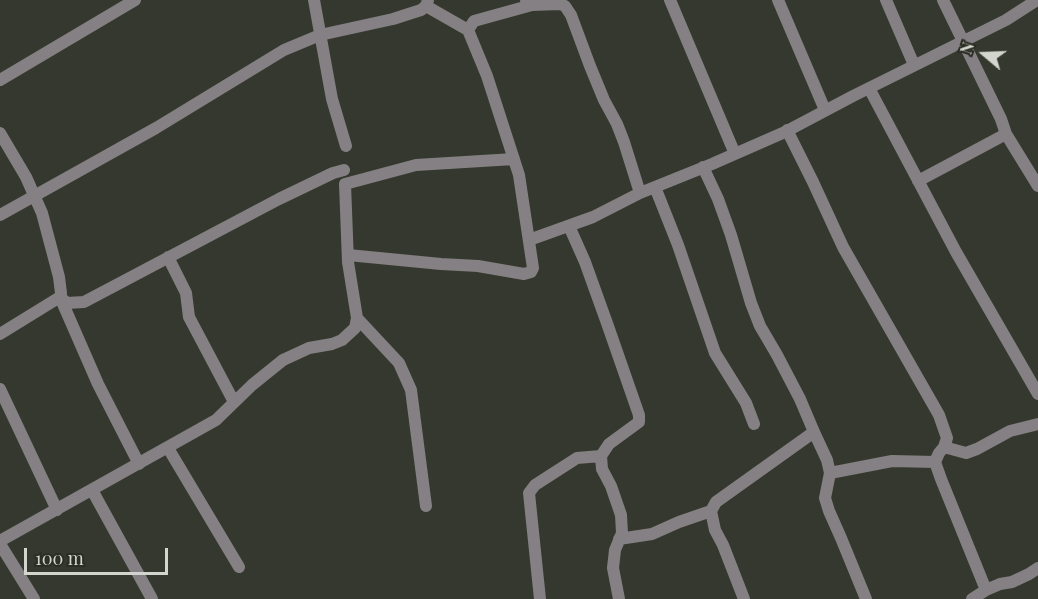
<!DOCTYPE html>
<style>
body{margin:0}
#map{position:relative;width:1038px;height:599px;overflow:hidden;background:#35382e;font-family:"Playfair Display",serif}
canvas{display:block}
.north{position:absolute;left:954px;top:24px;width:60px;height:60px;-webkit-text-stroke:4px #2b2e24;paint-order:stroke;rotate:289deg;font-size:16px;font-weight:700;line-height:24px;text-align:center;color:#d3d5ce}
.north::after{content:'';display:block;margin:auto;width:21px;height:27px;background:#d3d5ce;clip-path:polygon(50% 0,100% 100%,50% 72%,0 100%)}
.scale{position:absolute;left:24px;top:548px;width:144px;height:27px;box-sizing:border-box;border:3px solid #d3d5ce;border-top:0;padding-left:8px;font-size:18px;line-height:21px;white-space:nowrap;color:#d3d5ce;-webkit-text-stroke:4px #2b2e24;paint-order:stroke}
</style>
<div id="map">
<canvas width="1038" height="599"></canvas>
<div class="north">N</div>
<div class="scale">100 m</div>
</div>
<script>
const g = document.querySelector('canvas').getContext('2d');
g.lineJoin = 'round';
function shape(rows) {
  const path = new Path2D();
  for (const r of rows) {
    path.moveTo(r[0], r[1]);
    for (let i = 2; i < r.length; i += 2) path.lineTo(r[i], r[i + 1]);
  }
  return path;
}
function stroke(path, color, width, dash) {
  g.strokeStyle = color;
  g.lineWidth = width;
  g.lineCap = dash ? 'butt' : 'round';
  g.setLineDash(dash || []);
  g.stroke(path);
}
stroke(shape([
 [314,0,332,99,346,146],
 [526,0,528,3,532,5,560,4,565,6,571,15,590,66,604,100,617,124,624,142,640,193],
 [670,0,735,154],
 [778,0,825,110],
 [886,0,914,65],
 [943,0,1001,119,1006,134,1038,186],
 [468,30,474,21,532,5],
 [0,80,135,0],
 [869,88,956,252,1038,394],
 [787,130,813,182,843,247,939,415,947,438,944,447,939,453,935,462,941,479,986,590],
 [0,133,26,177,42,213,59,277,61,293,60,297,0,334],
 [703,167,718,199,731,235,751,303,760,326,777,355,800,399,814,432,716,502,711,511,715,530,723,545,744,599],
 [918,181,1006,134],
 [655,187,678,245,715,353,746,403,754,424],
 [0,215,156,128,284,50,320,35,393,19,421,10,426,6,428,0],
 [569,226,585,262,608,326,639,415,639,422,609,444,601,456,602,469,611,486,621,515,622,533,615,550,613,568,619,599],
 [529,240,593,217,640,193,712,164,785,132,853,96,1006,20,1037,0],
 [348,255,441,264,478,266,524,274,531,272,533,268,519,175,487,76,468,30,426,6],
 [168,257,186,293,189,317,234,402],
 [60,297,67,303,84,302,279,199,333,173,344,170],
 [60,297,98,384,139,464],
 [357,318,399,363,411,390,426,506],
 [0,389,57,510],
 [814,432,827,460,830,473,825,498,829,511,841,538,866,599],
 [944,447,966,453,977,449,1010,431,1038,424],
 [168,448,239,567],
 [830,473,892,461,935,462],
 [92,490,152,599],
 [619,539,652,534,679,522,711,511],
 [0,541,216,420,252,385,283,360,309,348,332,344,342,340,355,328,357,318,348,262,345,184,416,165,514,159],
 [0,544,34,599],
 [540,599,529,493,535,485,577,458,601,456],
 [972,599,986,590,1000,584,1012,582,1029,574,1038,568]
]), '#858083', 12);
</script>
